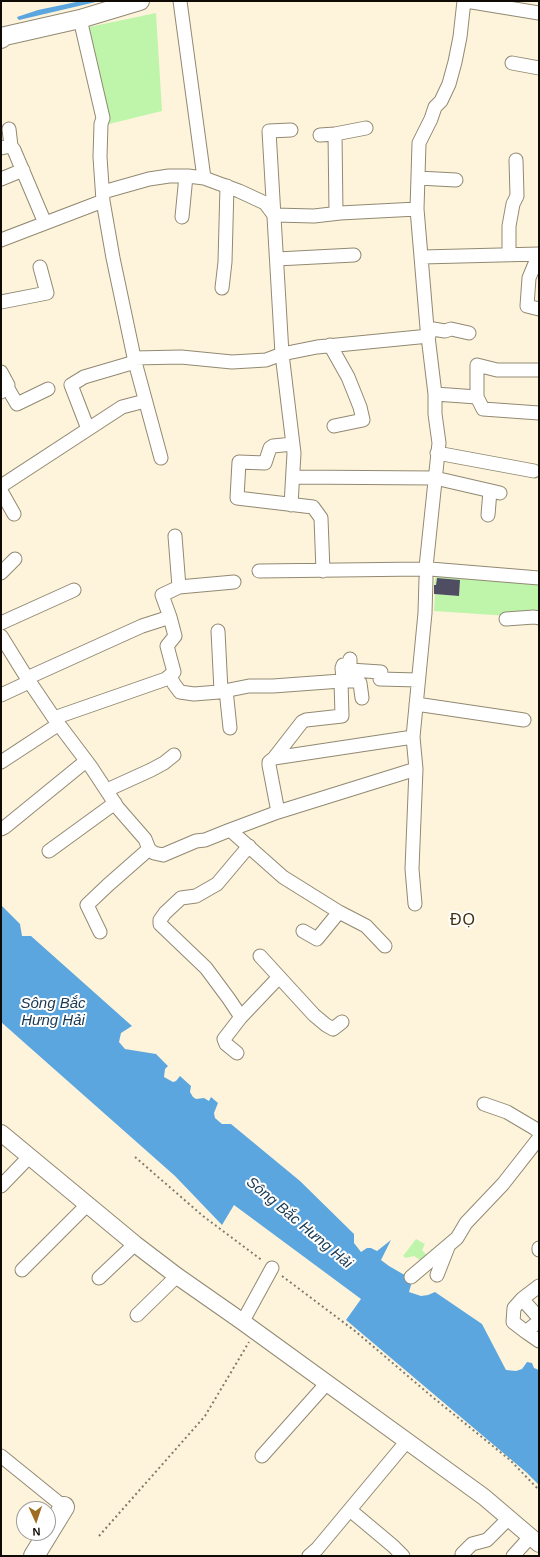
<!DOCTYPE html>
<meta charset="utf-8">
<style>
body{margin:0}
#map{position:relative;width:540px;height:1557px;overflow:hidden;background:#fef4db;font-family:Helvetica,sans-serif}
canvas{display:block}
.frame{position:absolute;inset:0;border:2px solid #0f0b04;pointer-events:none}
.north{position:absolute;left:16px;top:1501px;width:40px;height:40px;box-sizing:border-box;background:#fff;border:1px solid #9f9d9b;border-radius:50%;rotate:177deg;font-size:11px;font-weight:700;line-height:16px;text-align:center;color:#0f0b04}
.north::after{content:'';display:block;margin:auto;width:14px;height:18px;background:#a06e23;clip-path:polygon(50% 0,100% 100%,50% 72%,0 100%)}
</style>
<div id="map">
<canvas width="540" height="1557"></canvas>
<div class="frame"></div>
<div class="north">N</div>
</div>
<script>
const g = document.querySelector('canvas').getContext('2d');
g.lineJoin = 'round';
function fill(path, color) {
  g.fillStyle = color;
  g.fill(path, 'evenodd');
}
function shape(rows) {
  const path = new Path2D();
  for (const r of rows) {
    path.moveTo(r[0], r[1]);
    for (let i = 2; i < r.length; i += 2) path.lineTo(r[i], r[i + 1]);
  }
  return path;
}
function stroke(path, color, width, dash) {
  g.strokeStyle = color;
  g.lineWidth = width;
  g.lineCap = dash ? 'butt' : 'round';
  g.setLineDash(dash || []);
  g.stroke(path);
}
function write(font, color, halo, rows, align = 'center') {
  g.font = font + ' Helvetica,sans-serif';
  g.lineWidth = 4;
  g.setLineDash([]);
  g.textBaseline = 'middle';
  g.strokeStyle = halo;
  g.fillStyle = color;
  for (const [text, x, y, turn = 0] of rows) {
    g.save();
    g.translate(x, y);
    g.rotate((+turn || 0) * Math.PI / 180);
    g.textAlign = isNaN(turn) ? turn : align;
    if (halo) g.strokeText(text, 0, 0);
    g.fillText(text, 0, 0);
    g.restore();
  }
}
fill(shape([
 [156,13,162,111,109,124,89,27],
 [440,575,539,584,539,613,509,616,434,611,435,594,459,596,460,580,437,578,436,585,434,585,435,578],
 [416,1239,425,1244,422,1250,431,1260,431,1249,439,1254,426,1264,414,1256,406,1258,403,1256]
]), '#bef5ab');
fill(shape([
 [81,1,100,1,19,20,18,19,17,17,38,10],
 [1,905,20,924,22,936,31,936,132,1026,121,1033,119,1042,125,1049,156,1054,168,1066,165,1069,164,1077,173,1082,176,1081,180,1076,191,1086,190,1092,193,1097,196,1099,204,1098,209,1101,211,1097,218,1103,214,1113,215,1118,222,1124,231,1124,300,1181,354,1234,354,1243,361,1252,367,1248,371,1248,377,1251,391,1240,381,1260,389,1266,408,1277,411,1280,411,1285,409,1292,421,1296,428,1295,435,1292,482,1324,506,1370,516,1371,522,1369,527,1362,532,1363,534,1368,539,1370,539,1485,527,1473,346,1320,361,1299,234,1205,222,1225,175,1176,1,1022]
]), '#5ca6e0');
fill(shape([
 [437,578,460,580,459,596,434,594,434,585,436,585]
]), '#4e4d62');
const minor = shape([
 [180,1,204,178],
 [466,1,539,13],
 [80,19,103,118,101,124,100,157,103,201,113,258,135,362,161,458],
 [512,63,539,68],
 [9,129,11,146],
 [291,130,269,131,282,354,294,453,291,505],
 [320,135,335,134],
 [1,148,11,146,14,150,45,223],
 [418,178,456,180],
 [1,179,23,170],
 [103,192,149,179,169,176,188,176,204,178,239,191,265,203,274,215,314,216,340,213,417,209],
 [336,213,335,134,366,128],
 [182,217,186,176],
 [1,240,103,201],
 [509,254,509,226,513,204,517,196,516,160],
 [539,254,529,278,527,306,539,309],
 [422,257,539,254],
 [277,259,354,255],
 [222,288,225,262,227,186],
 [1,302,47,293,40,267],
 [427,328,445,331,451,329,469,333],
 [330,345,348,377,360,407,363,420,334,426],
 [134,358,181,357,232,362,266,360,282,354,317,347,429,336],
 [1,372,8,385,7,387,1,392],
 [7,387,17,404,48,389],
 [435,394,477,397,483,409,539,413],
 [477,397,477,365,497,370,539,370],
 [88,429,71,385,84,377,135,362],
 [293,444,273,446,270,448,265,463,239,462,237,498,313,507,321,518,323,571],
 [437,453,534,471],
 [293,477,435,478,500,493],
 [1,486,122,407,145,401],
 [1,491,14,514],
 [488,515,490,491],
 [175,536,179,587],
 [426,567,439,443,435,414,435,394,427,328,417,209,419,143,431,119,435,107,441,101,449,84,455,62,460,37,464,1],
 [430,569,539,578],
 [259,571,421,569],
 [1,573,15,559],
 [170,617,162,595,179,587,234,582],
 [506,619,534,617,539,618],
 [1,623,74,590],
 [218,631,221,691],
 [1,636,27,678,54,718,91,767,118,808,145,839,149,849,154,853,163,855,196,841,205,840,230,830,283,877,339,912,366,926,385,946],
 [350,659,350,670,381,672,380,679,418,680],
 [170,676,174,684,180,692,194,694,219,692,249,686,273,686,341,681,343,678,342,668,343,665],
 [27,678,142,626,170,617,175,636,167,646,174,672,166,679,54,718],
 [226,690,230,728],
 [1,695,29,682],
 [416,704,524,720],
 [274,758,302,722,306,720,342,716,341,681,357,681,360,683,362,698],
 [1,762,59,724],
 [107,790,151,770,164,763,174,755],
 [278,812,269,765,269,762,274,758,413,737],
 [1,829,5,827,86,761],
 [230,830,278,812,416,769],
 [249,846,217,884,196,896,181,898,165,913,160,920,160,924,206,968,229,999,241,1017,279,977],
 [49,851,115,803],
 [415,904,412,869,416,769,413,737,425,613,426,578],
 [303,931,317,939,339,912],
 [100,932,87,905,108,885,149,849],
 [260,956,314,1015,326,1025,333,1029,342,1022],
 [237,1053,226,1044,224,1039,241,1017],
 [484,1104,507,1112,534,1128,539,1132],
 [1,1186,30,1156],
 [539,1248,539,1250],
 [22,1270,88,1204],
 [437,1275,448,1247],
 [411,1277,457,1238,466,1223,503,1184,539,1138],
 [99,1278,135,1244],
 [539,1286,522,1299,539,1318],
 [522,1299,514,1308,513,1322,526,1332],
 [137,1315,177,1276],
 [243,1321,272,1268],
 [539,1321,526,1332,539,1341],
 [1,1456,64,1507],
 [262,1456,327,1383],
 [350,1510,393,1546,403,1556],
 [462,1554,472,1544,487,1540,509,1518],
 [309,1556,317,1549,407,1441],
 [513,1556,531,1536]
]);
const tertiary = shape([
 [1,1133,135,1244,177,1276,240,1320,484,1497,539,1544]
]);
const secondary = shape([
 [1,39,5,36,80,19,140,1]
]);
const primary = shape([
 [34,1556,64,1507]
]);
stroke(minor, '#928973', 15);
stroke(tertiary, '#928973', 18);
stroke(secondary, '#928973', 20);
stroke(primary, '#928973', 22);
stroke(shape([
 [135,1157,203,1216,263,1261],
 [282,1276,355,1331,430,1395,510,1460,539,1490],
 [99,1536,205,1416,249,1342]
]), '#827b6b', 2, [2, 3]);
stroke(minor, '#fff', 13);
stroke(tertiary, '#fff', 16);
stroke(secondary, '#fff', 18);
stroke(primary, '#fff', 20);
write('italic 15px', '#193851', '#fff', [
 ["Sông Bắc",53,1004],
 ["Hưng Hải",53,1021],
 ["Sông Bắc Hưng Hải",299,1223,40]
]);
g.letterSpacing = '1px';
write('16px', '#452d09', '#fff', [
 ["ĐỌ",463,921]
]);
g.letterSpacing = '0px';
</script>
